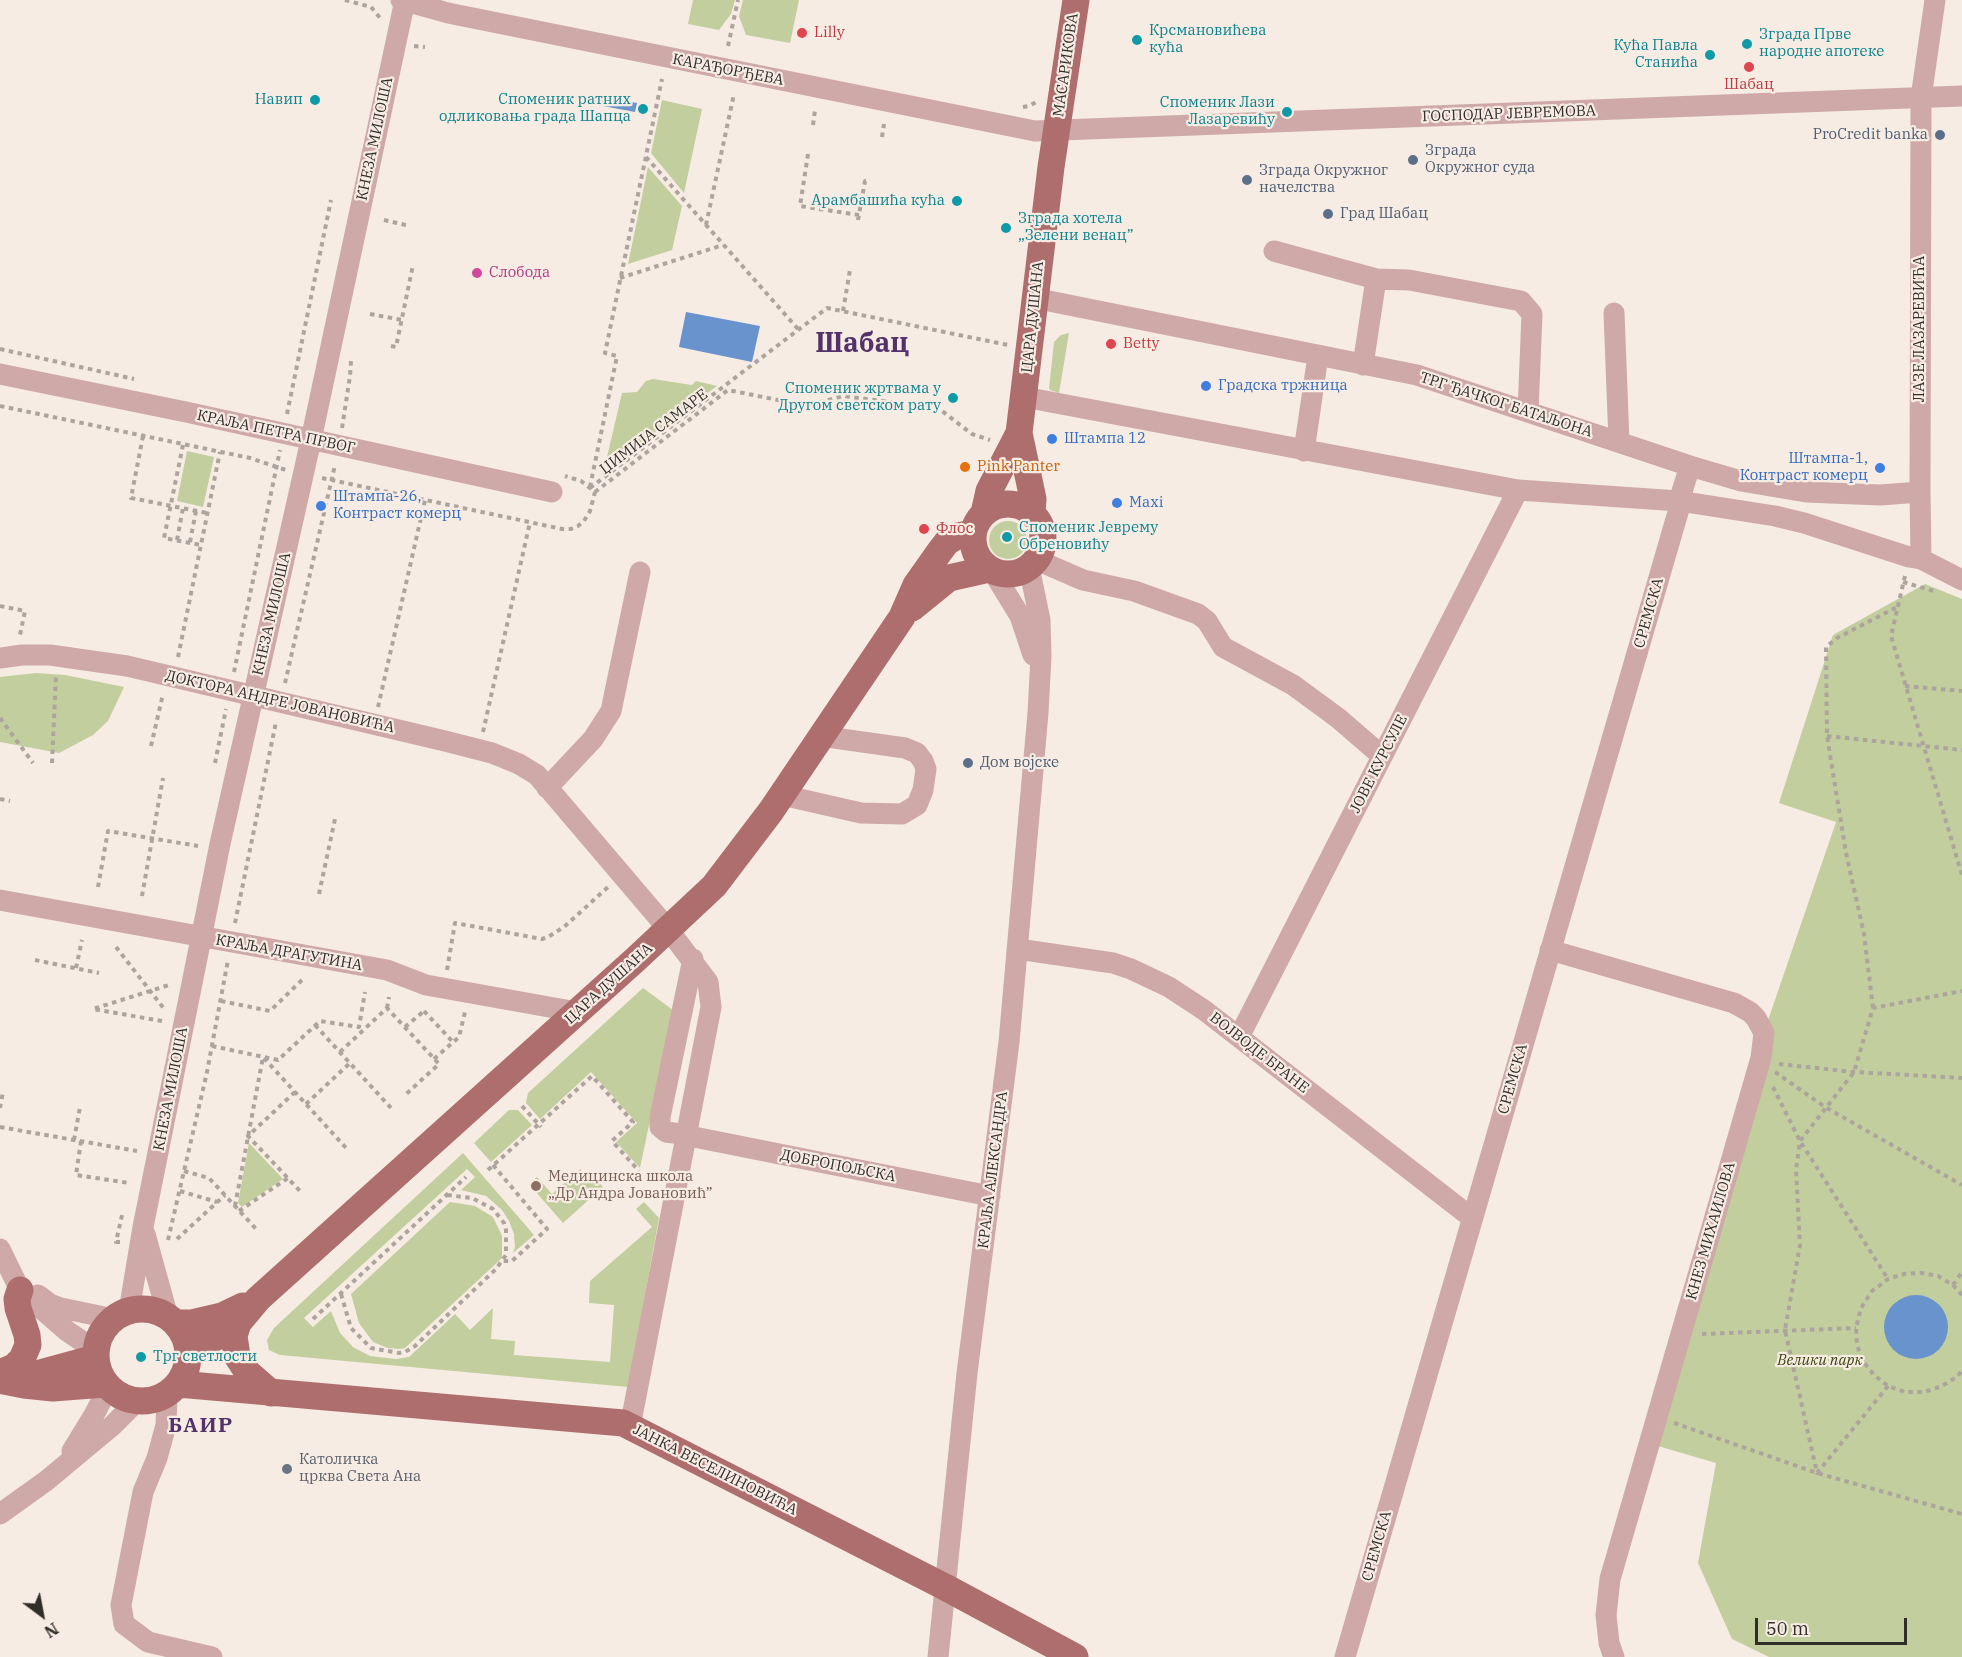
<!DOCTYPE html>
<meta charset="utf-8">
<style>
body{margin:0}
#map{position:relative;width:1962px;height:1657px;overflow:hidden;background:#f6ece3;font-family:"IBM Plex Serif",serif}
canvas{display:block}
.north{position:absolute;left:12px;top:1585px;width:60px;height:60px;-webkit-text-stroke:4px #f6ece3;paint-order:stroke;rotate:148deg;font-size:16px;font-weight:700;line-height:24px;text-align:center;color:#312d29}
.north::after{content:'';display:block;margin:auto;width:21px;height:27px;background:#312d29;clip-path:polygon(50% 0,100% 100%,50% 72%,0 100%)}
.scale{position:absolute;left:1755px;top:1618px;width:152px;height:27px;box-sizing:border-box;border:3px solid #312d29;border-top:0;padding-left:8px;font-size:18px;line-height:21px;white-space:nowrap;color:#312d29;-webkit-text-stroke:4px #f6ece3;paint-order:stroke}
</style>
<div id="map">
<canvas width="1962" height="1657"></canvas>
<div class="north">N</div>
<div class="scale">50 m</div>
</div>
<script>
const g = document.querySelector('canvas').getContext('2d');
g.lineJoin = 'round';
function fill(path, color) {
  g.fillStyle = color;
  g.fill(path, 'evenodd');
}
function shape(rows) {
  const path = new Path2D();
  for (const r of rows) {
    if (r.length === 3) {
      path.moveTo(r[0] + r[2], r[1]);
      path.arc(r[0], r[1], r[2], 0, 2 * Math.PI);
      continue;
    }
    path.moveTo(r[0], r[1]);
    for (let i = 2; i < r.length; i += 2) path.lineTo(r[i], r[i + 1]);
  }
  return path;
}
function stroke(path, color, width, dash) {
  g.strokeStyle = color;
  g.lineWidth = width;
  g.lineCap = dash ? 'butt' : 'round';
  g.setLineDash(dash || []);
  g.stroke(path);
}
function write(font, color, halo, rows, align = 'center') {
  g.font = font + ' "IBM Plex Serif",serif';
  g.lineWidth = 4.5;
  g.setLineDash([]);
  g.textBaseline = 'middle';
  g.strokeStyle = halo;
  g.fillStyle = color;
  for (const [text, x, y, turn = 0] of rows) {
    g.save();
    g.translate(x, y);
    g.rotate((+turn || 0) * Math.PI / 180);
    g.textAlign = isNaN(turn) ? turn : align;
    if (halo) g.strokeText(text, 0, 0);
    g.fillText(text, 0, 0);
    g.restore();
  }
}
fill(shape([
 [693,0,735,0,731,14,719,30,688,24],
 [743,0,799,0,790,43,746,35,739,16],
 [662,100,702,109,684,193,651,153],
 [648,167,682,206,672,250,628,264],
 [1069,333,1059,393,1050,390,1049,388,1054,342,1061,335],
 [653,379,692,385,696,381,717,386,619,460,607,457,622,393,637,392,646,381],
 [187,451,214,457,203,507,177,501],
 [1008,540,19],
 [1925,584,1962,599,1962,1657,1769,1657,1732,1639,1698,1563,1716,1463,1651,1444,1752,1067,1836,822,1779,803,1833,635],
 [36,673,65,675,124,687,108,721,93,735,59,753,0,742,0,677],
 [643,988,673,1010,640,1168,616,1142,637,1123,591,1072,540,1119,526,1103,528,1093],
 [509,1110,518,1110,532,1125,491,1162,474,1143],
 [249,1143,283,1179,242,1207,238,1203],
 [463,1153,534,1235,513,1253,515,1247,514,1234,509,1221,502,1210,486,1196,461,1190,475,1177,467,1169,304,1318,313,1327,331,1311,340,1333,353,1347,370,1356,396,1359,409,1357,455,1314,470,1330,493,1308,491,1339,515,1341,514,1355,610,1362,614,1305,589,1303,590,1281,652,1227,636,1209,644,1202,659,1218,628,1387,280,1355,269,1350,267,1340,274,1328],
 [580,1169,587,1177,591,1173,603,1187,563,1223,529,1184,537,1177,552,1194],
 [450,1202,475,1206,493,1217,502,1236,502,1258,405,1348,400,1349,388,1348,373,1342,359,1323,351,1294]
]), '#c2ce9d');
fill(shape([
 [594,96,637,103,635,112,592,104],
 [686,312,760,326,752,362,679,347],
 [1916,1327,32]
]), '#6893cd');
stroke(shape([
 [345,0,371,7,381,19],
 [414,46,425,47],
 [728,46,738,0],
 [1023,107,1029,106,1038,101],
 [813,125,815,110],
 [882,137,884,124],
 [808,154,800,206,859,215],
 [646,157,798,329],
 [384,220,406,225],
 [858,220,865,181,869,181],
 [706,225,734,94],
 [620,278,723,245],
 [843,311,850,270],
 [370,314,402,320],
 [391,346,396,347,413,265],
 [0,349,134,379],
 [0,406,250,458,286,470],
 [287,414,331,200],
 [342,428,350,376,351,361],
 [143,436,131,498,207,513],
 [183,445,164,538,201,545],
 [322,478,562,529,571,529,578,526,584,521,590,511,595,492,581,481,565,476],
 [590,487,617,356,605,353,662,79],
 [590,488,827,308,1008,345],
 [595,492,728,390,808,406,843,396,938,408,972,434,990,440],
 [177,540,183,508],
 [190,542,196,511],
 [1905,576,1891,636,1962,875],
 [1903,582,1937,592],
 [0,606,25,611,20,635],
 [178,657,220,452],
 [234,672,280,450],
 [285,683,335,465],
 [1905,686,1962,691],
 [378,707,425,500],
 [0,718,33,763],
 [483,732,530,522],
 [1827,736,1962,750],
 [151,746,163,694],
 [52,763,56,675],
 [215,763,226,709],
 [0,799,10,801],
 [98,887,108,831,198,846],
 [319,894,335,819],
 [142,896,163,778],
 [235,923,276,722],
 [116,947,165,1010],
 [35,960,99,973],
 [76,968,82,940],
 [447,970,455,923,542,939,548,937,564,927,608,887],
 [221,1001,270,1011,302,980],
 [387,1008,389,997],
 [1873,1008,1864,934,1846,853,1827,736,1826,647,1837,638,1897,607],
 [424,1011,453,1042],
 [162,1021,93,1009,169,985],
 [315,1025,391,1108],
 [405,1027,424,1011],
 [212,1046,278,1060,320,1021,359,1027,365,992],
 [340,1052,387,1008,439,1064,404,1096],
 [434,1059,459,1037,465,1012],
 [1779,1064,1854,1072,1962,1078],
 [1775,1072,1825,1107,1962,1185],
 [1773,1087,1800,1141,1888,1279],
 [295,1092,248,1136,300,1191],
 [306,1104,350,1063],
 [522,1106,541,1127],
 [0,1108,3,1092],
 [0,1127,137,1151],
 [74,1140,80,1107],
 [81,1141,76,1175,129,1183],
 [493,1165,547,1229,512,1261,503,1261],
 [488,1170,592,1076,633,1122,612,1141,639,1171],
 [184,1171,209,1178,258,1231],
 [180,1191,217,1202],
 [235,1206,263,1057,347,1149],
 [239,1211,288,1178],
 [177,1239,225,1195],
 [168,1240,207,1072,228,960],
 [120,1242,116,1242,123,1211],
 [1953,1285,1962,1272],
 [341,1294,351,1328,371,1348,399,1353,405,1352,415,1346,496,1269,506,1255,506,1230,504,1223,493,1209,472,1198,447,1195],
 [1962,1295,1953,1285,1938,1276,1921,1273,1904,1274,1888,1279,1872,1291,1861,1308,1856,1328,1857,1345,1863,1361,1874,1375,1888,1386,1905,1392,1924,1392,1942,1386,1958,1376,1962,1370],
 [313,1319,466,1177],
 [1702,1334,1856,1328],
 [1888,1386,1817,1473,1785,1330,1800,1245,1796,1170,1800,1141,1854,1072,1873,1008,1962,991],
 [1674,1423,1817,1473,1962,1514]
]), '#aca49d', 4, [4.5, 4.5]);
stroke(shape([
 [401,0,448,13,1035,131,1962,96],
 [1274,251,1376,279],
 [1034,298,1417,375,1690,466,1679,501],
 [1614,313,1619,442],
 [1363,365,1376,279,1409,280,1521,301,1532,314,1528,412],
 [0,374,186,412,552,492],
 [1024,397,1518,490,1679,501,1775,516,1804,523,1909,557,1921,559,1962,580],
 [1304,451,1318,356],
 [1690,466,1741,481,1806,492,1880,495,1920,492],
 [1921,559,1920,492,1921,98,1935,0],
 [1037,560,1083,580,1134,591,1198,614,1207,621,1223,647,1293,685,1338,718,1382,756],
 [993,572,1020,616,1033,655],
 [0,658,22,655,50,655,127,666,445,741,492,753,519,764,537,775,668,929,708,982,711,1007,630,1427],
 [547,788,593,739,611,711,640,572],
 [782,795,861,813,902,814,917,805,923,790,926,769,923,761,917,753,905,748,820,736],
 [0,900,387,970,426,985,577,1012],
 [1018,949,1113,963,1131,969,1169,987,1204,1010,1472,1218],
 [1550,950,1734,1003,1750,1012,1756,1018,1764,1033,1761,1058,1610,1579,1606,1615,1609,1643,1614,1657],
 [693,959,660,1117,660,1127,666,1132,674,1133,990,1196],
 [1239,1037,1518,490],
 [145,1234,168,1317],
 [0,1249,20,1290,67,1331,95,1350],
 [38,1295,50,1304,61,1308,114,1319],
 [129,1311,143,1227,220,844,311,440,405,0],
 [167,1395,166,1425,157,1458,143,1492,121,1605,124,1624,148,1642,212,1657],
 [72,1451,94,1415,108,1388],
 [0,1514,46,1481,112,1426,136,1402],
 [938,1657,967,1373,1009,1042,1038,713,1041,656,1040,620,1029,567],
 [1345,1657,1681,502]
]), '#cfa9a8', 21);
stroke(shape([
 [1019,433,1033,499,1032,513],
 [1008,539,35],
 [984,513,989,491,1019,433,1051,167,1076,0],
 [912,608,949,578,989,569],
 [142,1355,46],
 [175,1323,192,1323,222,1316,243,1306],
 [238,1323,234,1336,237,1356,248,1373,271,1393],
 [188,1351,208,1342,238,1323,258,1299,636,959,714,886,771,811,902,617,916,585,940,551,947,542,957,536,973,533],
 [0,1373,14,1367,22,1359,28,1345,27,1335,18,1308,17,1299,20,1290],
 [18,1379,95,1358],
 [4,1381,24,1385,53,1388,105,1384],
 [178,1384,623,1423,945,1587,1075,1657]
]), '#af6e6e', 27);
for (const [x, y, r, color] of [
 [802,33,6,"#e0444e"],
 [1137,40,6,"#0f9aa8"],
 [1747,44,6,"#0f9aa8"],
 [1710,55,6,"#0f9aa8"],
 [1749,67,6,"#e0444e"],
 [315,100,6,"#0f9aa8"],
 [643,109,6,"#0f9aa8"],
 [1287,112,6,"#0f9aa8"],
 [1940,135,6,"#5c6f8a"],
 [1413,160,6,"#5c6f8a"],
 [1247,180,6,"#5c6f8a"],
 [957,201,6,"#0f9aa8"],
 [1328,214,6,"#5c6f8a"],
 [1006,228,6,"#0f9aa8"],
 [477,273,6,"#d1479c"],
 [1111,344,6,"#e0444e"],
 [1206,386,6,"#3f7fe0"],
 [953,398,6,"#0f9aa8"],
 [1052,439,6,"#3f7fe0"],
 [965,467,6,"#e8710a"],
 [1880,468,6,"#3f7fe0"],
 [1117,503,6,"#3f7fe0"],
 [321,506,6,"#3f7fe0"],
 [924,529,6,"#e0444e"],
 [1007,537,6,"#0f9aa8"],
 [968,763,6,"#5c6f8a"],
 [536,1186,6,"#8d6e63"],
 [141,1357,6,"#0f9aa8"],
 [287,1469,6,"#6b7280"]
]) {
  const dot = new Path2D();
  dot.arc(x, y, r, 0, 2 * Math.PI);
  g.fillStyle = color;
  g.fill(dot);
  stroke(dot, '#f6ece3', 2);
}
write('15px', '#0d838f', '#f6ece3', [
 ["Крсмановићева",1149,31,"left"],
 ["кућа",1149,48,"left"],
 ["Зграда Прве",1759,35,"left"],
 ["народне апотеке",1759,52,"left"],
 ["Кућа Павла",1698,46],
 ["Станића",1698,63],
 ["Навип",303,100],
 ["Споменик ратних",631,100],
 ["одликовања града Шапца",631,117],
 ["Споменик Лази",1275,103],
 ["Лазаревићу",1275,120],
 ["Арамбашића кућа",945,201],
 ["Зграда хотела",1018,219,"left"],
 ["„Зелени венац”",1018,236,"left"],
 ["Споменик жртвама у",941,389],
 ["Другом светском рату",941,406],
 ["Споменик Јеврему",1019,528,"left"],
 ["Обреновићу",1019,545,"left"],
 ["Трг светлости",153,1357,"left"]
], 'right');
write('15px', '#be3a42', '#f6ece3', [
 ["Lilly",814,33],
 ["Шабац",1749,85,"center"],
 ["Betty",1123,344],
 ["Флос",936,529]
], 'left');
write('15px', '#312d29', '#f6ece3', [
 ["МАСАРИКОВА",1066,65,-82],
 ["КАРАЂОРЂЕВА",728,70,11],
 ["ГОСПОДАР ЈЕВРЕМОВА",1509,114,-2],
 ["КНЕЗА МИЛОША",375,139,-78],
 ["ЦАРА ДУШАНА",1033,317,-84],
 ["ЛАЗЕ ЛАЗАРЕВИЋА",1920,329,-90],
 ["ТРГ ЂАЧКОГ БАТАЉОНА",1506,405,18],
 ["КРАЉА ПЕТРА ПРВОГ",276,432,12],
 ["ЏИМИЈА САМАРЕ",654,432,-37],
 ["СРЕМСКА",1649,613,-74],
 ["КНЕЗА МИЛОША",272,614,-77],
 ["ДОКТОРА АНДРЕ ЈОВАНОВИЋА",280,702,13],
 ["ЈОВЕ КУРСУЛЕ",1379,764,-63],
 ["КРАЉА ДРАГУТИНА",289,953,10],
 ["ЦАРА ДУШАНА",609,984,-42],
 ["ВОЈВОДЕ БРАНЕ",1259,1053,38],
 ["СРЕМСКА",1513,1079,-74],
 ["КНЕЗА МИЛОША",171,1089,-79],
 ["ДОБРОПОЉСКА",838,1166,11],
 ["КРАЉА АЛЕКСАНДРА",993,1170,-83],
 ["КНЕЗ МИХАИЛОВА",1711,1231,-74],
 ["ЈАНКА ВЕСЕЛИНОВИЋА",715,1470,27],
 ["СРЕМСКА",1377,1546,-74]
]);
write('15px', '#4e5e75', '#f6ece3', [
 ["ProCredit banka",1928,135,"right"],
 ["Зграда",1425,151],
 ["Окружног суда",1425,168],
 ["Зграда Окружног",1259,171],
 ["начелства",1259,188],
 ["Град Шабац",1340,214],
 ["Дом војске",980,763]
], 'left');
write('15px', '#b23c85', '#f6ece3', [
 ["Слобода",489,273]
], 'left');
write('15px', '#366cbe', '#f6ece3', [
 ["Градска тржница",1218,386],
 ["Штампа 12",1064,439],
 ["Штампа-1,",1868,459,"right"],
 ["Контраст комерц",1868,476,"right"],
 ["Штампа-26,",333,497],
 ["Контраст комерц",333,514],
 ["Maxi",1129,503]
], 'left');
write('15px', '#c56008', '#f6ece3', [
 ["Pink Panter",977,467]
], 'left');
write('15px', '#785e54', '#f6ece3', [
 ["Медицинска школа",548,1177],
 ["„Др Андра Јовановић”",548,1194]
], 'left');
write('italic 15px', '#3b450f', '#f6ece3', [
 ["Велики парк",1820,1361]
]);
write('15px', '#5b616d', '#f6ece3', [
 ["Католичка",299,1460],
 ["црква Света Ана",299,1477]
], 'left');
g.letterSpacing = '1.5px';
write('bold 21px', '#53316a', '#f6ece3', [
 ["БАИР",201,1426]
]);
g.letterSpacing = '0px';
write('bold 27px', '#53316a', '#f6ece3', [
 ["Шабац",862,344]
]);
</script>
